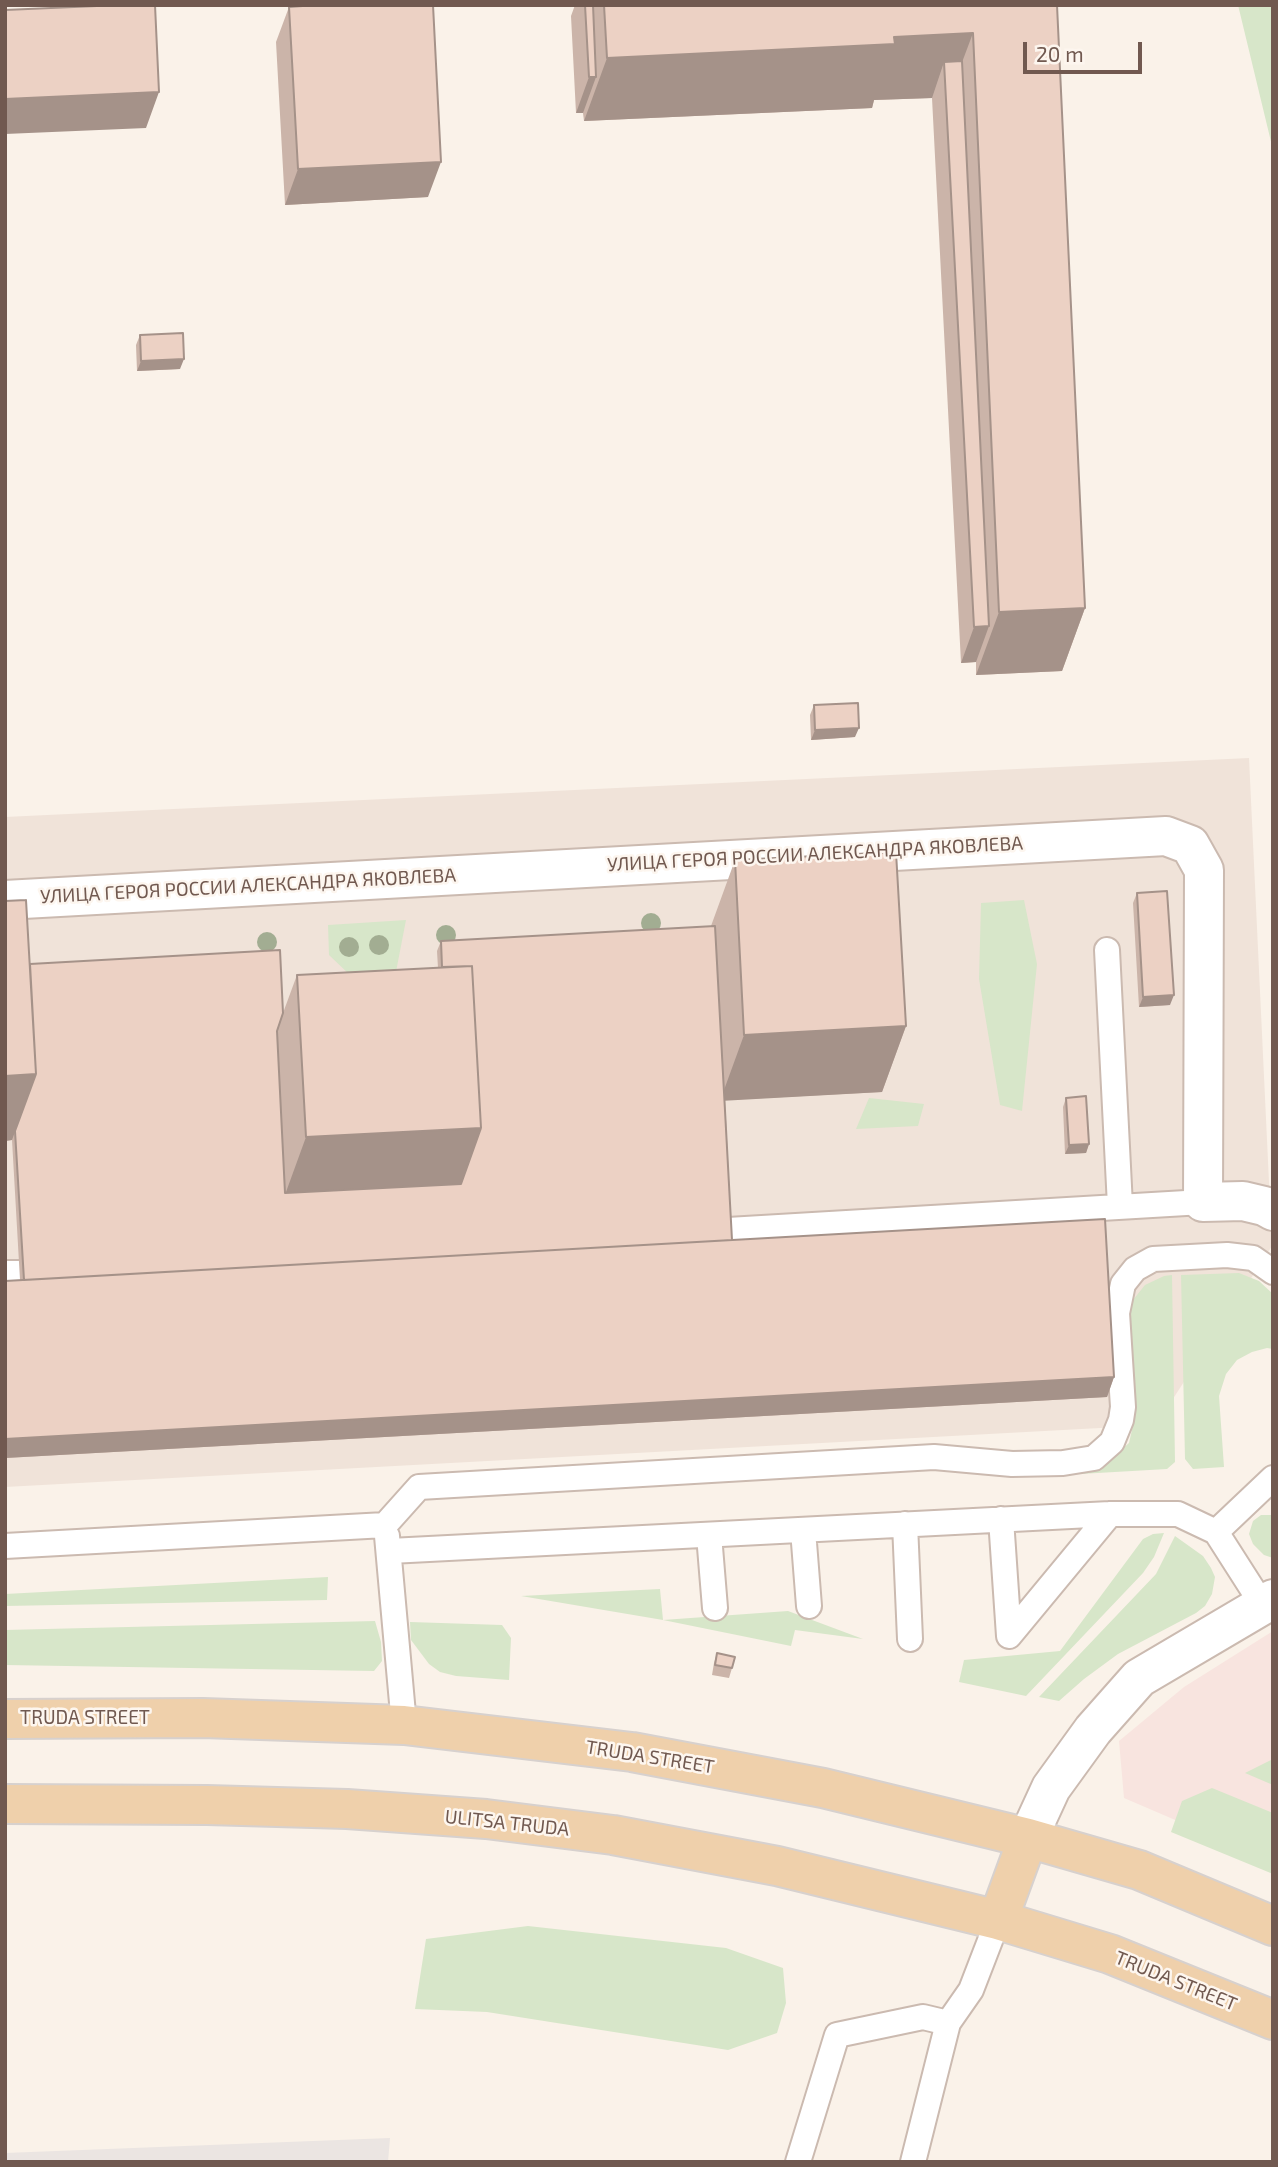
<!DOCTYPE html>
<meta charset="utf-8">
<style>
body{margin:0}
#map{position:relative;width:1278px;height:2167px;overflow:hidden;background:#faf2e9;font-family:"Exo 2",sans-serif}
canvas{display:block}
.frame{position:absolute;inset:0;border:7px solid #715950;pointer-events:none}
.scale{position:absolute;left:1023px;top:42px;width:119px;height:32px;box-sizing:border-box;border:4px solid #715950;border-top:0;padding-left:9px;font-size:21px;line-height:24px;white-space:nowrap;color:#715950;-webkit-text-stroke:5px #fdf6ef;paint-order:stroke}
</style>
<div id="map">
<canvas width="1278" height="2167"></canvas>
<div class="frame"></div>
<div class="scale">20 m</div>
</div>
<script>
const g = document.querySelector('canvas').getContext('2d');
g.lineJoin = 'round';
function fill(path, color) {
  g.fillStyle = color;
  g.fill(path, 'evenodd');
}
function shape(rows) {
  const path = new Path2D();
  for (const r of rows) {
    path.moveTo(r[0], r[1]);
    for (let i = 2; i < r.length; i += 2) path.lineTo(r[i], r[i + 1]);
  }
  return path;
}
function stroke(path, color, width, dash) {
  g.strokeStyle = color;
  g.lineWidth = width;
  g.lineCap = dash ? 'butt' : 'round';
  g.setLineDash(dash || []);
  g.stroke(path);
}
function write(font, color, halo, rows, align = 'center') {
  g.font = font + ' "Exo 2",sans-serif';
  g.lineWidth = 5;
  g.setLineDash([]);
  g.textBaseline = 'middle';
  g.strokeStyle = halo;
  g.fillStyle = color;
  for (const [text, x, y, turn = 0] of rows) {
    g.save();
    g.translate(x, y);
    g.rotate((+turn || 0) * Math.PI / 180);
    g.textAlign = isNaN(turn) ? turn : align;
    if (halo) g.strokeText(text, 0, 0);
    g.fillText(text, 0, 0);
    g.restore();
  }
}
fill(shape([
 [1249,758,1272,1246,1156,1425,5,1487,5,817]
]), '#f0e3d9');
fill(shape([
 [1273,1631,1273,1862,1124,1798,1119,1741,1184,1687]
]), '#f8e4df');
fill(shape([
 [390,2138,388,2162,5,2162,5,2153]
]), '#ebe5e2');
fill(shape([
 [1238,5,1273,5,1273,150],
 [1024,900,1037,964,1022,1111,1000,1105,979,979,981,903],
 [406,920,395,977,350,975,329,955,328,925],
 [869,1098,924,1104,918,1126,856,1129],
 [1239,1273,1259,1281,1273,1294,1273,1349,1267,1348,1252,1352,1237,1360,1226,1374,1219,1396,1224,1467,1193,1469,1185,1459,1181,1275],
 [1172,1275,1175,1462,1167,1469,1080,1474,1106,1463,1129,1443,1136,1412,1129,1312,1133,1300,1145,1285,1164,1276],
 [1261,1515,1273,1515,1273,1558,1264,1555,1253,1544,1249,1534,1253,1521],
 [1164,1533,1154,1557,1143,1573,1026,1696,959,1682,964,1660,1060,1651,1143,1539,1153,1534],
 [1175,1536,1203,1556,1211,1568,1215,1577,1212,1594,1205,1606,1196,1613,1118,1654,1084,1679,1059,1701,1039,1697,1156,1574],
 [328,1577,327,1600,5,1606,5,1594],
 [660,1589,663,1620,788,1611,863,1639,795,1630,791,1646,663,1620,521,1596],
 [375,1621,381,1642,382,1661,374,1671,5,1665,5,1630],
 [410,1622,502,1625,511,1638,509,1680,456,1676,440,1672,429,1664,411,1640],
 [1273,1759,1273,1785,1245,1773],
 [1212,1788,1273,1813,1273,1874,1171,1832,1182,1801],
 [528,1926,726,1948,783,1968,786,2003,777,2033,728,2050,487,2012,415,2009,426,1939]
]), '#d7e6c9');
const lane = shape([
 [1107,950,1120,1206],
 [728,1230,1203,1202],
 [5,1273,19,1273],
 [1001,1519,1009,1636,1110,1514],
 [905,1524,910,1639],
 [803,1530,809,1606],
 [1216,1532,1273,1478],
 [709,1535,715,1608],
 [387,1536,404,1725],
 [5,1546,385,1525,419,1487,934,1457,1012,1464,1063,1463,1094,1458,1112,1442,1121,1420,1123,1407,1117,1313,1123,1284,1135,1269,1153,1259,1227,1255,1253,1258,1273,1272],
 [390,1551,1110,1514,1178,1514,1216,1532,1262,1604],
 [798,2162,837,2035,923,2017,948,2023],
 [913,2162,948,2023,971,1990,998,1920]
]);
const street = shape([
 [5,900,1166,836,1190,845,1204,870,1203,1202,1243,1201,1264,1206,1273,1211],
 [1028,1838,1051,1788,1093,1730,1139,1678,1273,1599]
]);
const primary = shape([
 [5,1719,203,1718,404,1725,632,1752,823,1788,1028,1838,1139,1870,1273,1926],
 [5,1804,207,1805,347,1809,486,1819,613,1835,777,1866,998,1920,1110,1954,1273,2020],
 [998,1920,1028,1838]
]);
stroke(lane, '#cbbab0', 28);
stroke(street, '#cbbab0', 42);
stroke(primary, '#d7d1ce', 42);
stroke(lane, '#fff', 24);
stroke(street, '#fff', 38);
stroke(primary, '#efd0ab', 38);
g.fillStyle = '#a2ad92';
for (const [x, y] of [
 [651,923],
 [446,935],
 [267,942],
 [379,945],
 [349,947]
]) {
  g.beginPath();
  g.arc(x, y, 10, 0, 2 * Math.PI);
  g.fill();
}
fill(shape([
 [575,5,1057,5,1085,608,1062,671,976,675,976,662,961,663,932,98,874,100,872,108,584,121,583,113,576,113,571,16],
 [289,7,428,197,285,205,276,42],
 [140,335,180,369,137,371,136,345],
 [814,705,855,737,811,740,810,715],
 [735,860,906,1026,882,1092,725,1100,732,1240,1114,1377,1107,1397,5,1458,5,1281,20,1280,12,1140,5,1141,5,901,30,964,283,1013,297,975,438,968,437,951,441,941,711,926],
 [1137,893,1170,1005,1139,1007,1133,903],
 [1066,1098,1089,1144,1086,1153,1065,1154,1063,1107],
 [717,1653,732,1668,729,1678,712,1675,714,1663]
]), '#cbb4a9');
fill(shape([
 [973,33,949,97,944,62,932,98,874,100,872,108,584,121,607,58,894,37],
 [589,77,596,77,583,113,576,113],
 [159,92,146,128,5,134,5,99],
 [441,162,428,197,285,205,298,169],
 [184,359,180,369,137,371,141,361],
 [1085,608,1062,671,976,675,999,612],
 [989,626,976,662,961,663,974,627],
 [859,728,855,737,811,740,815,730],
 [1174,995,1170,1005,1139,1007,1143,997],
 [906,1026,882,1092,720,1101,744,1035],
 [36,1074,12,1140,5,1141,5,1076],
 [481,1128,457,1194,282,1203,306,1137],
 [1089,1144,1086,1153,1065,1154,1069,1145],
 [1114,1377,1107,1397,5,1458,5,1439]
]), '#a59289');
const building = shape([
 [120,5,155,5,159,92,5,99,5,10,120,5],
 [316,5,433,5,441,162,298,169,289,7,316,5],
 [585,5,593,5,596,77,589,77,585,5],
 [604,5,1057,5,1085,608,999,612,973,33,894,37,895,44,607,58,604,5],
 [962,61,989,626,974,627,944,62,962,61],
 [183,333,184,359,141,361,140,335,183,333],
 [858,703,859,728,815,730,814,705,858,703],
 [896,852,906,1026,744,1035,735,860,896,852],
 [1167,891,1174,995,1143,997,1137,893,1167,891],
 [26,900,36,1074,5,1076,5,901,26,900],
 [715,926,732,1240,24,1280,15,1131,36,1074,30,964,280,950,283,1013,277,1031,285,1193,461,1184,481,1128,472,966,442,967,441,941,715,926],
 [472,966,481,1128,306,1137,297,975,472,966],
 [1086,1096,1089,1144,1069,1145,1066,1098,1086,1096],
 [1105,1219,1114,1377,5,1439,5,1281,1105,1219],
 [717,1653,735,1657,732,1668,715,1665,717,1653]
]);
fill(building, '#ecd1c4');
stroke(building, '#a59289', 2);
write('19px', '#715950', '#fdf6ef', [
 ["УЛИЦА ГЕРОЯ РОССИИ АЛЕКСАНДРА ЯКОВЛЕВА",815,854,-3],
 ["УЛИЦА ГЕРОЯ РОССИИ АЛЕКСАНДРА ЯКОВЛЕВА",248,886,-3],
 ["TRUDA STREET",85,1718],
 ["TRUDA STREET",650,1757,9],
 ["ULITSA TRUDA",507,1823,6],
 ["TRUDA STREET",1176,1981,22]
]);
</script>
